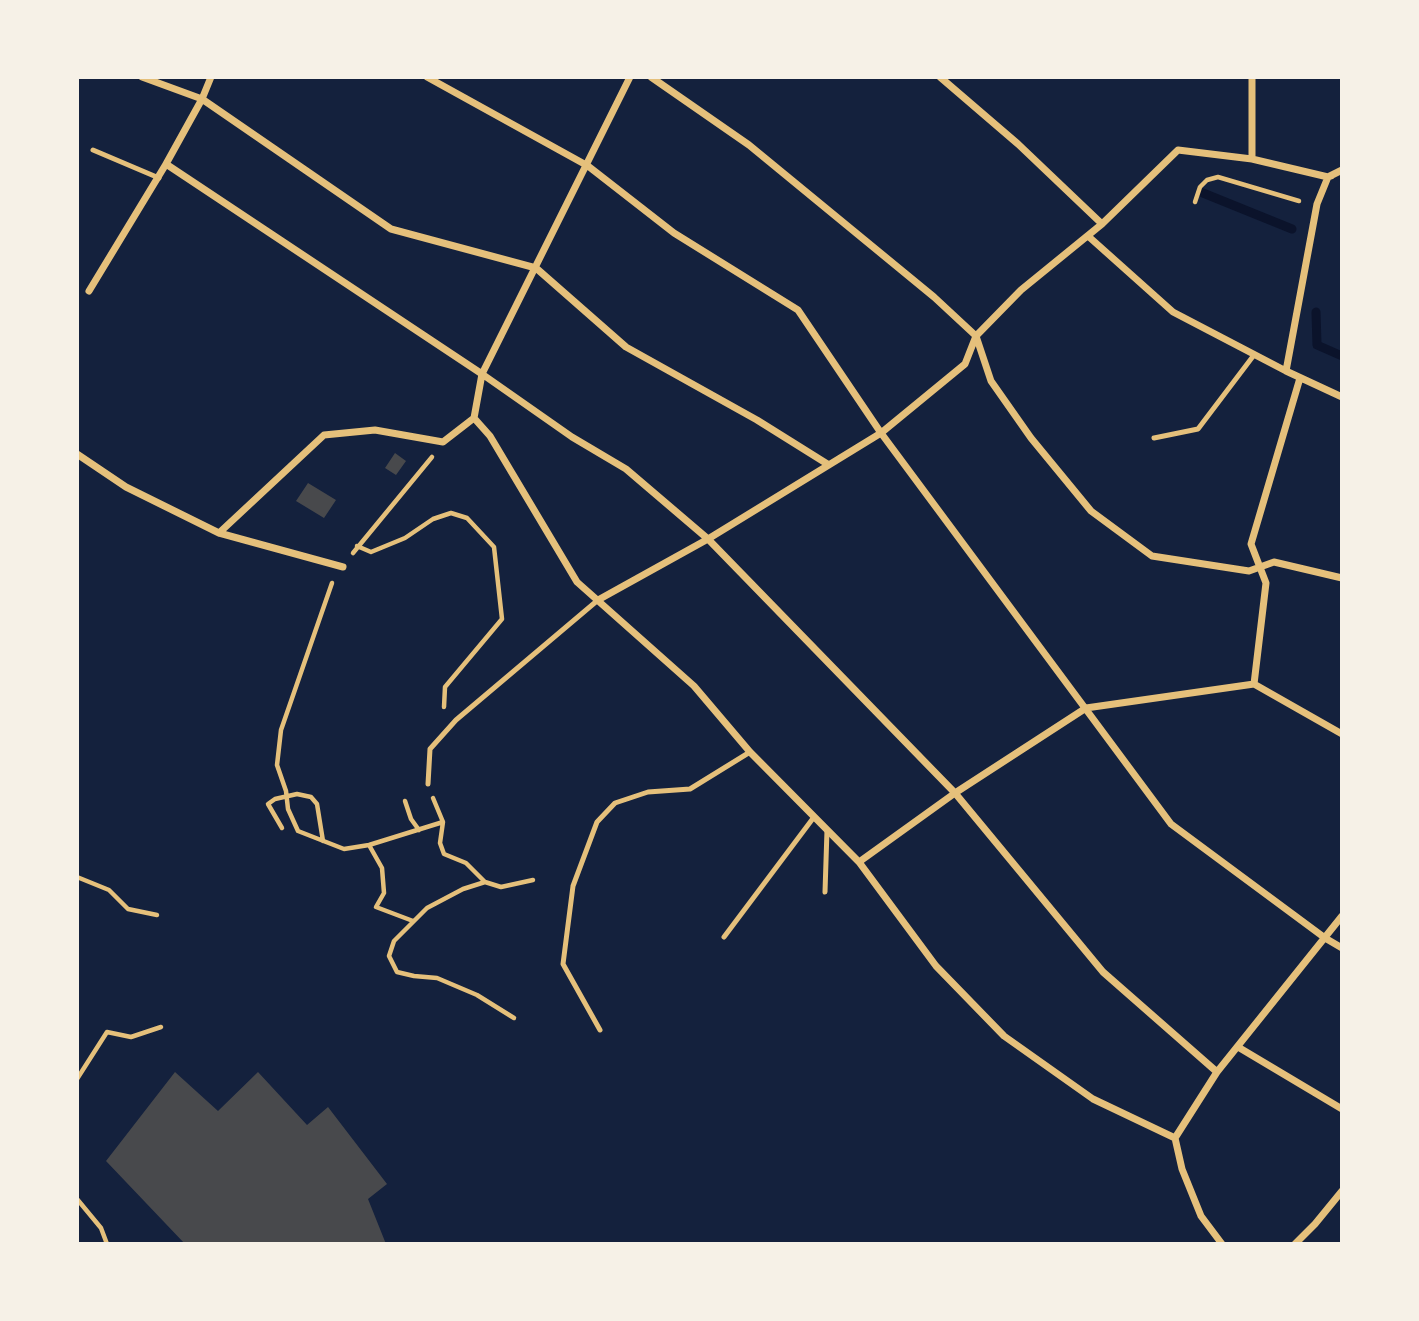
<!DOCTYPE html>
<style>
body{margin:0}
#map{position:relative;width:1419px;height:1321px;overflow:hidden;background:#14213d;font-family:Manrope,sans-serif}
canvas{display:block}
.frame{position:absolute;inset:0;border:79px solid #f6f1e7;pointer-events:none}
</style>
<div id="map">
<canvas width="1419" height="1321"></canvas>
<div class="frame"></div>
</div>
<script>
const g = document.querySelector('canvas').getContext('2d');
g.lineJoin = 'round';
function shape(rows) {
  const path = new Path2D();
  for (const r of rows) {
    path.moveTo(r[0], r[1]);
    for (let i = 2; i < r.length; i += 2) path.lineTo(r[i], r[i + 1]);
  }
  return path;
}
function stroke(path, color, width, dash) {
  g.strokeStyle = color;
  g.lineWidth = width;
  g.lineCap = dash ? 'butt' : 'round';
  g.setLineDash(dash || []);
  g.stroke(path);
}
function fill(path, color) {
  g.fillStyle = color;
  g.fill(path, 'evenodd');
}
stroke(shape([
 [1203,193,1292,229],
 [1316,312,1317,345,1342,356]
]), '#0b132b', 9);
fill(shape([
 [395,453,406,461,396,475,385,468],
 [308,483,336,500,324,518,296,501],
 [175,1072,218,1111,258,1072,307,1125,328,1107,387,1184,368,1199,386,1244,185,1244,106,1161]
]), '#48494c');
stroke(shape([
 [1195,202,1200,187,1207,180,1218,177,1299,201],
 [357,546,371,552,405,538,433,519,451,513,467,518,494,547,502,619,445,687,444,707],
 [353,553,432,457],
 [332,583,281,730,277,765,286,791,288,809,298,831,344,849,369,845,443,822,433,798],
 [405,801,411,819,419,830],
 [443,822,440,843,444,854,466,863,485,882,501,887,533,880],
 [282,828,268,804,275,799,297,794,311,797,317,804,323,841],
 [369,845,382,868,384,893,376,907,413,921],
 [77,877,109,890,128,909,157,915],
 [485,882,463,889,427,908,394,941,389,956,397,972,414,976,437,978,477,995,514,1018],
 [77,1079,107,1032,131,1037,161,1027],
 [77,1199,101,1228,107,1244]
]), '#e5c07b', 4.5);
stroke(shape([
 [93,150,159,178],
 [1154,438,1198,429,1254,355],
 [428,784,430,749,456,720,598,600],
 [825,892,827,830],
 [724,937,814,817],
 [600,1030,563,964,573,886,597,822,615,803,648,792,690,789,750,752]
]), '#e5c07b', 5);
stroke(shape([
 [142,77,202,99,391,229,536,268,626,347,757,420,829,465],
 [211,77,202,99,166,164,482,374,572,437,626,469,708,539,955,793,1103,972,1217,1072],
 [427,77,588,166,674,233,798,310,881,433,1171,824,1325,938,1342,948],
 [651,77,749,145,934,297,976,336,991,381,1031,438,1091,511,1152,556,1249,571,1274,562,1342,578],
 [940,77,1018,144,1102,224],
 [1252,159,1252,77],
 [1331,176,1328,177,1317,204,1286,371,1342,397],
 [1088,236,1173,312,1286,371],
 [89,291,166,164],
 [474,418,490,436,577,582,694,686,750,752,859,862,936,966,1004,1036,1093,1099,1175,1138],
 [77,454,126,487,219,533],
 [343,567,219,533,324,435,375,430,443,442,474,418,482,374,630,77],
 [598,600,708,539,881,433,965,364,976,336,1021,290,1102,224,1178,150,1252,159,1328,177,1342,170],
 [1254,684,1266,583,1251,544,1300,378],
 [859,862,955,793,1086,708,1254,684,1342,734],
 [1238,1047,1342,1109],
 [1222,1244,1201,1216,1182,1169,1175,1138,1217,1072,1342,916],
 [1295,1244,1315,1224,1342,1191]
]), '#e5c07b', 7);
</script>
